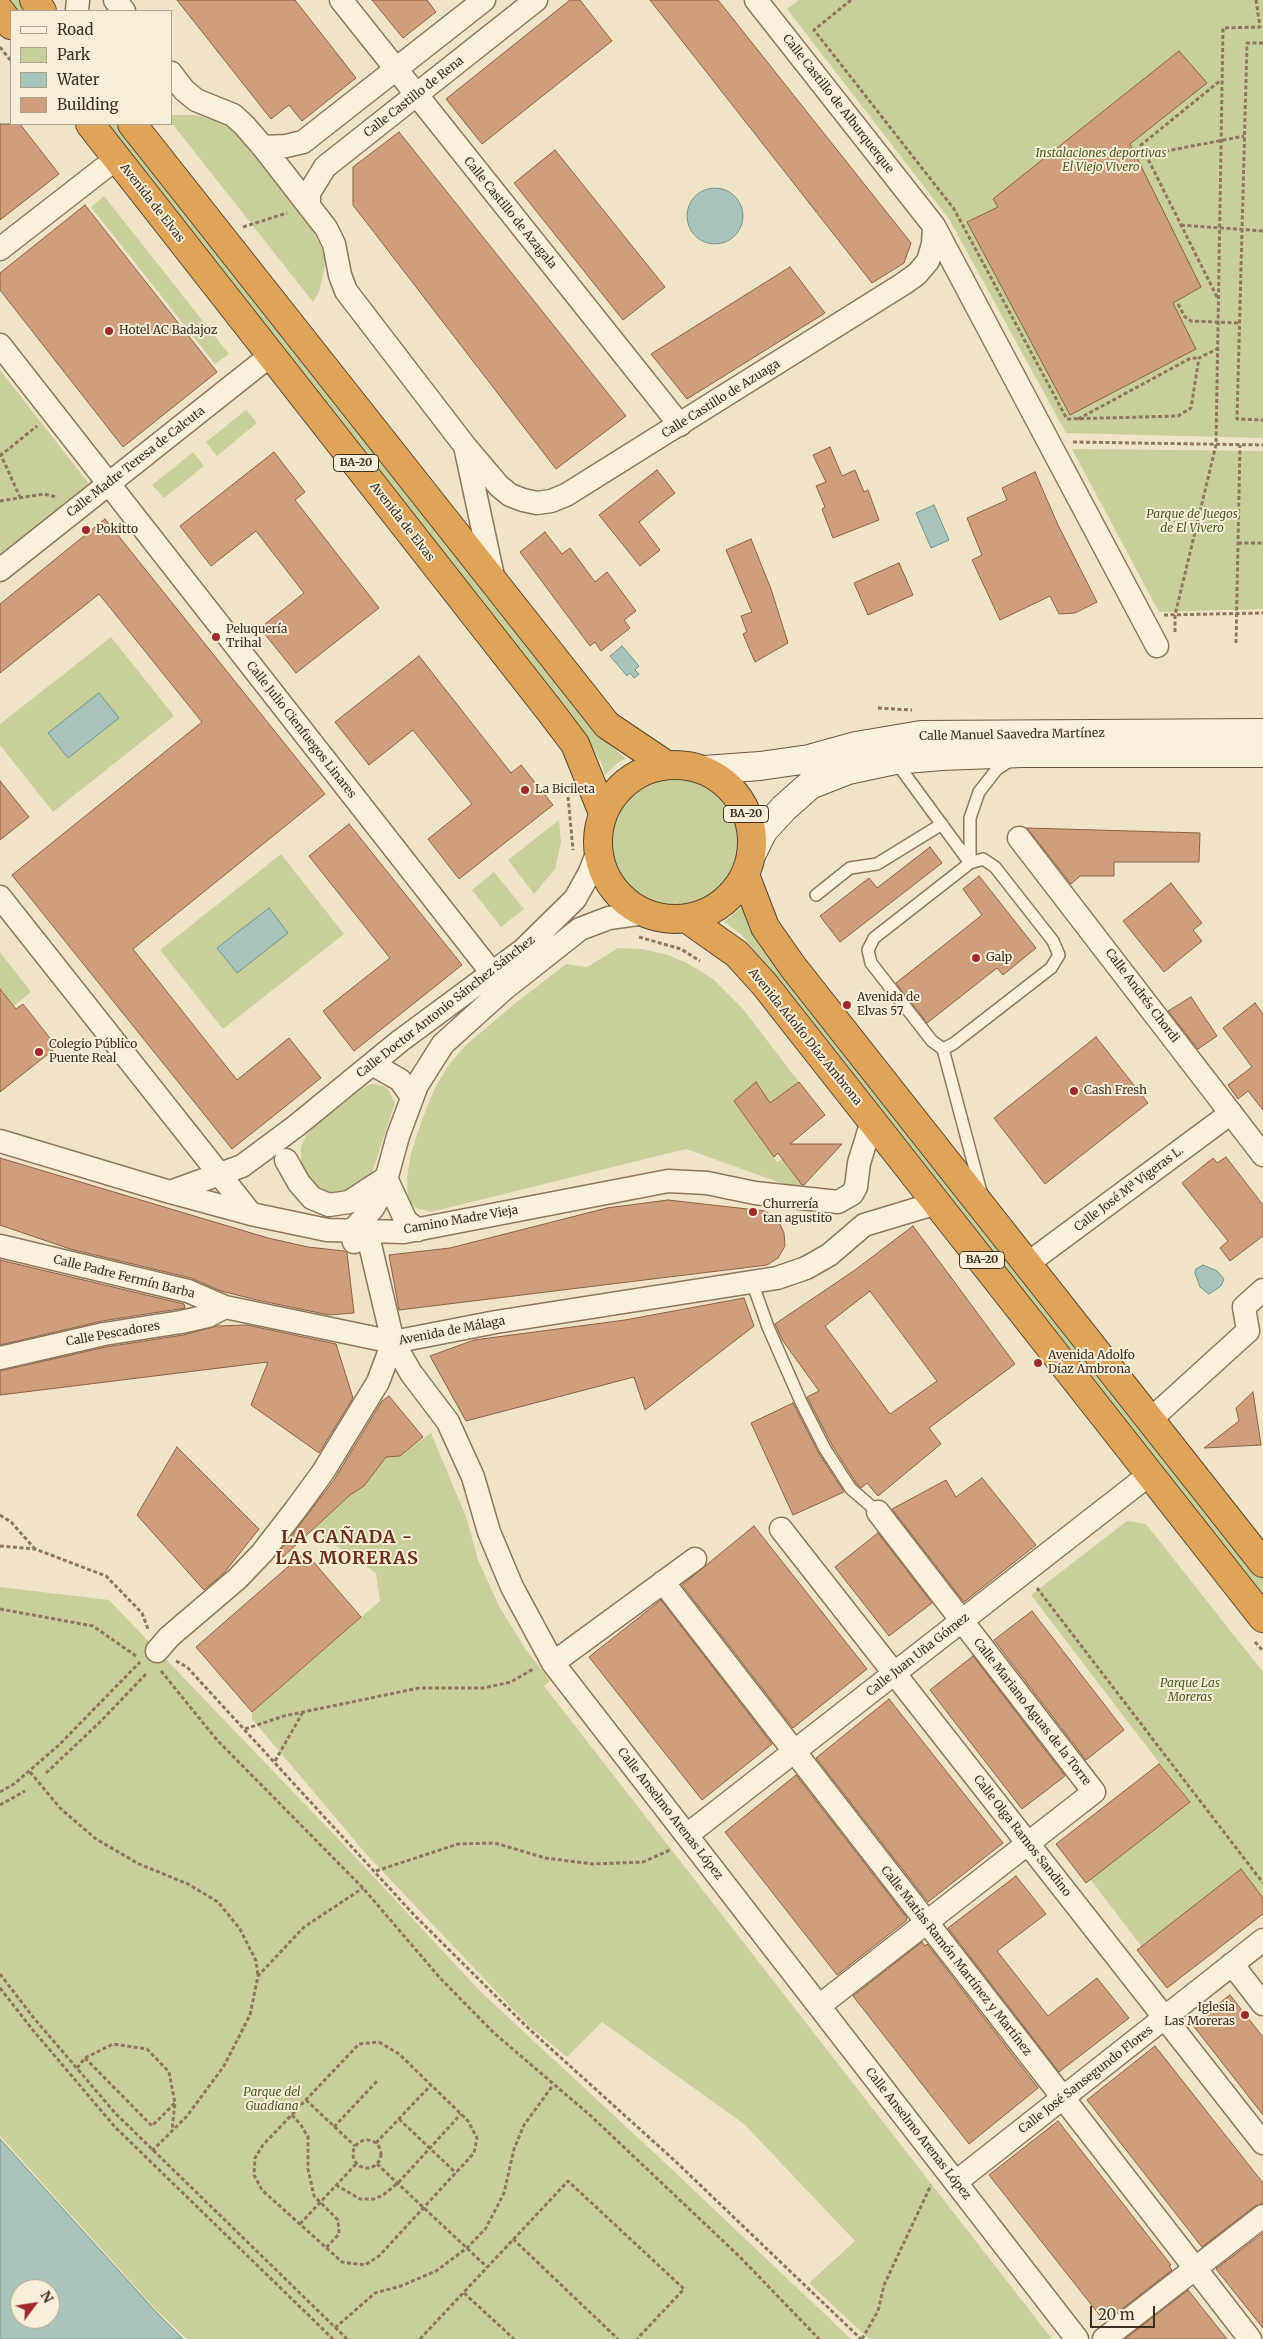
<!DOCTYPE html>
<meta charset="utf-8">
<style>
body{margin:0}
#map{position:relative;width:1263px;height:2339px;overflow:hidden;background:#f0e4c8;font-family:Merriweather,serif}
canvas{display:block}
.legend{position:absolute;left:10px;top:10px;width:162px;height:115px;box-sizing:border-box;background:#f7eed8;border:1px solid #ada18e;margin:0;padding:6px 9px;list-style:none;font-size:15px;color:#3d2e20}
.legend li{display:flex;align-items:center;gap:10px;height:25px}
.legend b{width:25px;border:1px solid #ada18e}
.north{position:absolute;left:10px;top:2279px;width:50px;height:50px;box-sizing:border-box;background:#f7eed8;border:1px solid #ada18e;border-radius:50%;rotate:59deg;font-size:14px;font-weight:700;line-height:20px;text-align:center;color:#3d2e20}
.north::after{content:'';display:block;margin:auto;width:18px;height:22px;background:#9e2a2b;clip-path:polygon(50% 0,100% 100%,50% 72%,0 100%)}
.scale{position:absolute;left:1090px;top:2306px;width:65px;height:22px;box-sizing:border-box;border:2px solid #3d2e20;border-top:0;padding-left:6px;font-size:15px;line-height:18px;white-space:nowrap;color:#3d2e20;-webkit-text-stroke:4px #f7eed8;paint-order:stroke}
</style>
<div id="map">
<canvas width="1263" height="2339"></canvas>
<ul class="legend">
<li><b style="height:6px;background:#faf1dc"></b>Road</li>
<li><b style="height:14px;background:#c9cf9b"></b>Park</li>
<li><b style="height:14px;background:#a9c4bc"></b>Water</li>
<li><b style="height:14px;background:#cf9f7d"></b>Building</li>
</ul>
<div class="north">N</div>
<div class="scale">20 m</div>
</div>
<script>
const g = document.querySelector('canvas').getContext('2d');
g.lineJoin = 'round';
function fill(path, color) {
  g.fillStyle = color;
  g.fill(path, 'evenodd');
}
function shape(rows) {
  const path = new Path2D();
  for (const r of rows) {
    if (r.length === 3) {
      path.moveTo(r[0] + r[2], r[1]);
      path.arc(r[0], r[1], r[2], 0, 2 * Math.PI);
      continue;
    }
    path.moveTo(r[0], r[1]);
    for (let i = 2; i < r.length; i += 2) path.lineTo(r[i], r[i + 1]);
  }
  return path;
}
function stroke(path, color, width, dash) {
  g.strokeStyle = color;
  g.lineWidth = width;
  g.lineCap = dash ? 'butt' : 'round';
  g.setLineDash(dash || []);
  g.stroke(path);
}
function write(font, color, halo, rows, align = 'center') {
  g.font = font + ' Merriweather,serif';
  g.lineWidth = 4;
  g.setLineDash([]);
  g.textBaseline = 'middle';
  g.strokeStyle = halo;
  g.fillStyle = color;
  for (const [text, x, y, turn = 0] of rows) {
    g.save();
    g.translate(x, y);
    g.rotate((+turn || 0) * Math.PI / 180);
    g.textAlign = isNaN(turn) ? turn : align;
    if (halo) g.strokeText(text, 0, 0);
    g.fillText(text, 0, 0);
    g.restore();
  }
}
fill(shape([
 [5,0,20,0,29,11,14,11],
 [799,0,1263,0,1263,438,1066,433,949,219,787,9],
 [171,115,195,115,216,119,227,126,238,136,312,230,321,247,326,262,319,292,313,302,171,122],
 [102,124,118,124,593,726,605,740,626,759,619,762,605,775,601,762,583,734],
 [104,196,229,354,215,364,91,207],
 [0,370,90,485,0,554],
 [246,410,257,423,217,456,206,442],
 [1072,449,1263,451,1263,609,1159,612],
 [193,452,204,466,164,498,152,485],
 [111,637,174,716,53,812,0,745,0,724],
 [674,841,65],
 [559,820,561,843,555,869,534,894,508,860],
 [281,854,344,934,223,1029,160,950],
 [494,872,524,909,501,927,472,890],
 [743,906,779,964,1263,1577,1263,1599,742,935,724,922],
 [618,948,642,949,668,955,687,963,713,979,743,1009,799,1082,770,1103,756,1083,734,1101,777,1162,782,1159,803,1186,798,1189,686,1149,431,1212,416,1208,408,1201,407,1177,411,1153,422,1120,434,1090,448,1066,466,1045,513,1005,566,964,587,967],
 [0,952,31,992,14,1006,0,989],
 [372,1084,384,1086,389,1090,395,1103,373,1170,367,1181,345,1193,332,1193,321,1189,311,1182,304,1171,301,1160,301,1147,306,1136,314,1127,366,1086],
 [431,1433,467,1519,478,1560,499,1606,524,1647,550,1681,544,1686,1052,2339,869,2339,809,2283,855,2241,744,2124,602,2022,567,2057,528,2025,367,1855,252,1719,252,1712,380,1601,376,1573,313,1530,350,1495,364,1486,386,1457,400,1456],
 [1127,1521,1146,1524,1263,1672,1263,1898,1241,1870,1142,1947,1090,1879,1189,1802,1031,1595],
 [0,1587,109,1600,346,1847,481,1992,662,2160,851,2339,187,2339,158,2312,0,2136]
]), '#c9cf9b');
const water = shape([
 [715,216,28],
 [934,505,949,540,931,548,916,513,934,505],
 [622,646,639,666,635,670,639,674,634,678,630,673,627,676,610,656,622,646],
 [99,693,119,718,68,758,48,733,99,693],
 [269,908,288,933,237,973,217,948,269,908],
 [1203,1265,1217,1271,1224,1279,1221,1286,1209,1294,1200,1287,1195,1273,1196,1269,1203,1265],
 [0,2139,157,2313,183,2339,0,2339,0,2139],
 [20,2289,50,2289,50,2319,20,2319,20,2289]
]);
fill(water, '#a9c4bc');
stroke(water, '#6f938a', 1);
const building = shape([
 [177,0,295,0,356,78,302,121,289,105,271,119,177,0],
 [372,0,427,0,436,12,403,38,372,0],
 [570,0,580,0,612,41,482,144,446,99,570,0],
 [650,0,718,0,911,243,904,263,872,283,650,0],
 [1179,51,1207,83,1130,144,1201,287,1173,303,1196,349,1070,415,967,222,998,207,993,199,1179,51],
 [0,124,20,124,59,174,0,220,0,124],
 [399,132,626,416,556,469,353,205,353,167,399,132],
 [555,150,665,287,623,320,514,183,555,150],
 [85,205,217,372,123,447,0,290,0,273,85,205],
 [790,267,825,313,687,399,651,354,790,267],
 [830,447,842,476,855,470,864,492,868,490,879,520,833,538,822,509,825,507,816,486,826,482,813,455,830,447],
 [274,452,305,492,295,500,379,608,296,673,260,628,304,593,256,531,211,566,180,526,274,452],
 [657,470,675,493,639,522,660,550,640,566,599,515,657,470],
 [1035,472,1058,525,1097,602,1075,613,1059,614,1050,596,1000,620,972,560,982,555,967,518,1007,500,1002,488,1035,472],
 [105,519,325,794,133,949,237,1080,289,1038,321,1078,232,1149,12,875,202,722,99,594,0,673,0,604,105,519],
 [545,532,562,554,570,548,595,582,607,572,636,611,624,620,630,628,601,651,595,642,590,646,520,552,545,532],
 [751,539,771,589,788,643,755,662,743,634,747,632,741,616,752,612,726,550,751,539],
 [899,563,913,595,868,615,854,583,899,563],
 [419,656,511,773,521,765,553,805,459,879,428,839,472,804,413,730,369,765,335,722,419,656],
 [0,781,29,817,0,840,0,781],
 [349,824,462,965,354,1051,323,1011,390,958,309,856,349,824],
 [1027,828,1200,833,1199,862,1114,862,1114,876,1080,876,1071,884,1027,828],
 [930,847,942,863,840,942,820,916,869,878,877,888,930,847],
 [979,876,1036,948,1003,975,997,968,927,1023,896,983,982,915,963,889,979,876],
 [1171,883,1202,923,1193,930,1202,941,1164,972,1123,921,1171,883],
 [0,989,16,1009,23,1004,57,1047,0,1092,0,989],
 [1191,997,1217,1036,1198,1049,1168,1011,1191,997],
 [1255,1003,1263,1014,1263,1110,1248,1091,1238,1099,1228,1085,1252,1067,1223,1028,1255,1003],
 [1096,1037,1148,1103,1045,1184,994,1118,1096,1037],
 [756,1082,770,1103,799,1082,825,1115,790,1144,842,1144,804,1185,802,1185,778,1153,774,1157,734,1101,756,1082],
 [1226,1157,1263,1205,1263,1236,1230,1261,1220,1248,1228,1241,1182,1183,1213,1158,1217,1163,1226,1157],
 [0,1158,268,1238,308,1247,344,1251,347,1253,354,1313,329,1315,257,1300,221,1291,191,1278,70,1249,0,1225,0,1158],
 [668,1200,765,1211,778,1220,784,1233,785,1246,778,1258,767,1265,399,1310,389,1255,450,1248,607,1208,668,1200],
 [913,1226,1015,1364,929,1428,941,1444,878,1496,867,1483,861,1488,857,1484,832,1445,807,1397,819,1391,783,1341,775,1324,855,1270,913,1226],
 [870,1291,937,1381,890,1414,825,1326,870,1291],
 [0,1260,184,1304,185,1308,102,1321,0,1345,0,1260],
 [744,1298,754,1326,645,1410,634,1377,466,1421,430,1356,474,1340,625,1320,744,1298],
 [247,1325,336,1344,353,1398,319,1453,251,1405,268,1362,0,1395,0,1371,106,1347,183,1335,217,1326,247,1325],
 [1253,1392,1261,1445,1204,1448,1239,1421,1236,1408,1253,1392],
 [389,1396,423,1437,400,1456,386,1457,364,1486,350,1495,283,1557,278,1553,334,1480,382,1401,389,1396],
 [793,1403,818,1452,844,1492,793,1515,751,1423,793,1403],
 [177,1447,259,1529,224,1573,204,1590,137,1515,177,1447],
 [982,1478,1036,1545,964,1602,892,1509,946,1480,956,1497,982,1478],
 [754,1526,867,1669,793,1728,682,1585,754,1526],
 [878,1533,932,1603,889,1636,835,1567,878,1533],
 [305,1552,361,1617,252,1712,196,1647,305,1552],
 [661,1600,772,1744,702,1800,589,1657,661,1600],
 [1032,1611,1124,1730,1086,1760,994,1640,1032,1611],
 [973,1656,1065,1776,1022,1809,930,1690,973,1656],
 [889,1699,1003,1843,928,1902,816,1758,889,1699],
 [1159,1764,1190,1802,1086,1883,1056,1844,1159,1764],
 [796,1775,907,1918,906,1921,837,1975,725,1832,796,1775],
 [1241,1869,1263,1898,1263,1914,1167,1988,1137,1950,1241,1869],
 [1016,1876,1046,1914,997,1951,1048,2016,1097,1978,1129,2018,1059,2072,948,1928,1016,1876],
 [922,1942,925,1946,927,1944,1038,2088,969,2144,853,1996,922,1942],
 [1230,1995,1263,2037,1263,2115,1192,2024,1230,1995],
 [1155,2046,1263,2183,1263,2203,1255,2206,1202,2247,1087,2100,1155,2046],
 [1058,2121,1171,2265,1169,2266,1172,2270,1105,2322,989,2175,1058,2121],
 [1263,2233,1263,2328,1216,2269,1263,2233],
 [1188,2290,1227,2339,1125,2339,1188,2290]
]);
fill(building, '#cf9f7d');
stroke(building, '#8d5f41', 1);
const lane = shape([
 [896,762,970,863],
 [970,863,970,818,979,792,997,769,1011,760],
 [816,895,850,868,877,864,942,824],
 [943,1049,953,1044,1051,968,1059,955,1053,941,995,867,983,859,970,863,874,938,868,950,871,963,932,1041,943,1049,981,1192],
 [752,1282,768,1327,801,1402,825,1449,851,1489,878,1512]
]);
const street = shape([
 [115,0,124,11],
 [341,0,680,425],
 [77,11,78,0],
 [171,73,184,90,196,100,233,115,244,125,263,147,326,228,334,244,340,275,346,291,465,446,494,581],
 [263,147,286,146,303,142,484,0],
 [309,206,309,193,325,167,536,0],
 [934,226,1157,646],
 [0,249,117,158],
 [0,345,492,973],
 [465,446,499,486,510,495,523,500,537,503,551,501,566,495,903,284,917,274,928,261,933,244,934,226,756,0],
 [0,570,271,355],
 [1019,838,1263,1155],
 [0,897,251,1214],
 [372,1064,400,1080,412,1097],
 [0,1141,170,1192,251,1214,327,1230,404,1232,668,1181,707,1183,755,1193,838,1202,852,1194,856,1187,859,1163,872,1121],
 [286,1160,299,1183,312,1198,329,1205,349,1202,386,1178,406,1221,418,1230],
 [170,1192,242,1166,296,1126,400,1041,523,950,575,899,590,872,598,851],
 [367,1232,393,1342,411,1373,448,1422,473,1477,489,1532,512,1587,553,1663,1077,2339],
 [354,1242,351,1232,373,1208,383,1191,398,1136,417,1085,443,1044,504,989,580,929,609,918,645,913],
 [0,1246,188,1291,225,1307,393,1342],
 [1027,1264,1231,1113],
 [1248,1331,1244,1307,1263,1290],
 [0,1358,104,1334,181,1322,208,1316,225,1307],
 [1150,1420,1248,1331],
 [781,1529,1263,2143],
 [663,1582,1250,2339],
 [157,1651,169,1637,237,1579,262,1553,296,1509,323,1472,378,1382,393,1342,496,1322,777,1278,806,1268,829,1255,864,1225,937,1203],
 [553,1663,695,1559],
 [687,1835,1150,1474],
 [1232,1964,1263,2004],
 [819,2006,1094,1792,878,1512],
 [956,2182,1263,1940],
 [1104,2339,1263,2216]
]);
const secondary = shape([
 [704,770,760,766,809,759,856,746,921,735,1263,733],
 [751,855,763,831,784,808,810,785,848,770,895,760,941,756,1022,753,1263,753]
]);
const highway = shape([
 [34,0,42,11],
 [0,11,11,25],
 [90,124,550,711,575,744,603,813],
 [132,124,607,725,665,764],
 [675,842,77],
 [745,875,765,927,793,967,1263,1563],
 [686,918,737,954,765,985,1263,1618]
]);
stroke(lane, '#8d765c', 14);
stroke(street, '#8d765c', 25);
stroke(secondary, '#6f573f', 30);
stroke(highway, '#5b4430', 30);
stroke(shape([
 [851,0,814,30,954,209,1067,419,1178,416,1191,408,1199,358,1217,349],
 [1263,43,1247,43,1237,419,1263,420],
 [0,47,11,61],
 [1146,155,1244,136],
 [1181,225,1263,231],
 [243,227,287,213],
 [1217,297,1141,145,1221,80],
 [1178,304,1185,317,1191,321,1240,323],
 [1078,419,1191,358,1199,358],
 [1073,442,1263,445],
 [0,453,20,497],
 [0,456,37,426],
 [0,501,44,494,56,497],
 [1238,543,1263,543],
 [1164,615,1263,613],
 [1175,632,1175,615,1216,445,1223,28,1260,27,1256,0],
 [1236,643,1240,445],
 [878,708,912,710],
 [568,797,573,850],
 [639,937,681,949,700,961],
 [0,1515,11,1522,35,1549],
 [0,1546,35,1549,106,1576,142,1613,148,1629],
 [1037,1588,1263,1883],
 [0,1609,93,1626,136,1656],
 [1255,1642,1263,1651],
 [176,1661,187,1667,415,1916,528,2028,674,2160,861,2339],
 [161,1671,217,1740,363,1888,440,1978,494,2033,591,2116,741,2258,819,2339],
 [245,1729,284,1716,419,1688,483,1688,511,1682,533,1669],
 [275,1761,303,1712],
 [30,1772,61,1809,96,1839,139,1864,188,1884,218,1902,240,1929,256,1961,258,1976],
 [46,1773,100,1722,146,1674],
 [0,1792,14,1784,59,1745,140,1662],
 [0,1805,25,1791],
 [376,1871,458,1844,495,1843,545,1858,593,1864,643,1862,670,1850],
 [0,1974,33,2017,116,2114,347,2339],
 [0,1988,32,2029,115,2127,333,2339],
 [379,2042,399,2054,461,2114,468,2121,477,2138,474,2153,379,2256,365,2265,342,2262,262,2190,254,2175,255,2158,263,2145,359,2044,379,2042],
 [85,2058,152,2126,175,2103],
 [77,2068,85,2058,113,2044,147,2049,169,2072,175,2103,172,2130],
 [306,2100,355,2146],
 [292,2115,301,2125,308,2137,308,2169,314,2196,338,2220,339,2234,326,2248],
 [399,2119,456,2173],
 [334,2127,378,2080],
 [367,2154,14],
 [376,2143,431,2085],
 [152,2151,187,2116,224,2066,250,2015,258,1976,304,1927,363,1888],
 [377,2164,487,2267],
 [336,2185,360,2199,374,2199,383,2195,398,2183,461,2114],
 [300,2224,356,2164],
 [513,2239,618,2339],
 [464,2293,514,2339],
 [335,2328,375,2293,401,2286,436,2271,467,2248,486,2228,504,2193,514,2149,524,2125,553,2085],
 [420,2339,568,2181,684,2289,637,2339],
 [862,2339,878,2311,884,2285,931,2185]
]), '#8d765c', 3, [4, 2.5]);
stroke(lane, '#faf1dc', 11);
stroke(street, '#faf1dc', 22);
stroke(secondary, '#faf1dc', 28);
stroke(highway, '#e0a458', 28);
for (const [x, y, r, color] of [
 [109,331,5,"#9e2a2b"],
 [86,530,5,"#9e2a2b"],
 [216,637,5,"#9e2a2b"],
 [525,790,5,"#9e2a2b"],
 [976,958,5,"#9e2a2b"],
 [847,1005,5,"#9e2a2b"],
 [39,1052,5,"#9e2a2b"],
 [1074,1091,5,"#9e2a2b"],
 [753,1212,5,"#9e2a2b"],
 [1038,1363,5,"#9e2a2b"],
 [1245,2015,5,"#9e2a2b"]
]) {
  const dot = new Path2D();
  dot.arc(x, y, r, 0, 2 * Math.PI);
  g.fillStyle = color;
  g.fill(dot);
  stroke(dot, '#f7eed8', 2);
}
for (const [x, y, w] of [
 [356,463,45],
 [746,814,45],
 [982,1260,45]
]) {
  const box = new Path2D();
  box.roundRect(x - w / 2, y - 8.5, w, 17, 4);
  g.fillStyle = '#f7eed8';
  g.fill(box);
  stroke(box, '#3d2e20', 1);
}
write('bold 11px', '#3d2e20', null, [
 ["BA-20",356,463],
 ["BA-20",746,814],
 ["BA-20",982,1260]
]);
write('12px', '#3d2e20', '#f7eed8', [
 ["Calle Castillo de Rena",414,97,-38],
 ["Calle Castillo de Alburquerque",838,104,52],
 ["Avenida de Elvas",152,203,52],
 ["Calle Castillo de Azagala",510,213,51],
 ["Calle Castillo de Azuaga",721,399,-32],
 ["Calle Madre Teresa de Calcuta",136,462,-38],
 ["Avenida de Elvas",402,522,52],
 ["Calle Julio Cienfuegos Linares",301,730,52],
 ["Calle Manuel Saavedra Martínez",1012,735,-1],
 ["Calle Andrés Chordi",1142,996,53],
 ["Calle Doctor Antonio Sánchez Sánchez",446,1007,-38],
 ["Avenida Adolfo Díaz Ambrona",805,1037,51],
 ["Calle José Mª Vigeras L.",1129,1189,-37],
 ["Camino Madre Vieja",461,1220,-10],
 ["Calle Padre Fermín Barba",124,1277,14],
 ["Avenida de Málaga",452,1331,-11],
 ["Calle Pescadores",113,1334,-10],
 ["Calle Juan Uña Gómez",918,1655,-38],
 ["Calle Mariano Aguas de la Torre",1032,1712,52],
 ["Calle Anselmo Arenas López",670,1814,52],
 ["Calle Olga Ramos Sandino",1022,1836,52],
 ["Calle Matías Ramón Martínez y Martínez",956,1961,52],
 ["Calle José Sansegundo Flores",1086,2080,-38],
 ["Calle Anselmo Arenas López",918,2134,52]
]);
write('italic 12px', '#4d5a26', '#f7eed8', [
 ["Instalaciones deportivas",1101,154],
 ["El Viejo Vivero",1101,168],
 ["Parque de Juegos",1192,515],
 ["de El Vivero",1192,529],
 ["Parque Las",1190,1684],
 ["Moreras",1190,1698],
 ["Parque del",272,2093],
 ["Guadiana",272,2107]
]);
write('12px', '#3d2e20', '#f7eed8', [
 ["Hotel AC Badajoz",119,331],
 ["Pokitto",96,530],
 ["Peluquería",226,630],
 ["Trihal",226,644],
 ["La Bicileta",535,790],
 ["Galp",986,958],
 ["Avenida de",857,998],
 ["Elvas 57",857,1012],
 ["Colegio Público",49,1045],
 ["Puente Real",49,1059],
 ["Cash Fresh",1084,1091],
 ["Churrería",763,1205],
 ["tan agustito",763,1219],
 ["Avenida Adolfo",1048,1356],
 ["Díaz Ambrona",1048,1370],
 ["Iglesia",1235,2008,"right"],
 ["Las Moreras",1235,2022,"right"]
], 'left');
g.letterSpacing = '1px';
write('bold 18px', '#6b2e1e', '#f7eed8', [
 ["LA CAÑADA -",347,1538],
 ["LAS MORERAS",347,1559]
]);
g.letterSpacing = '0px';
</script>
